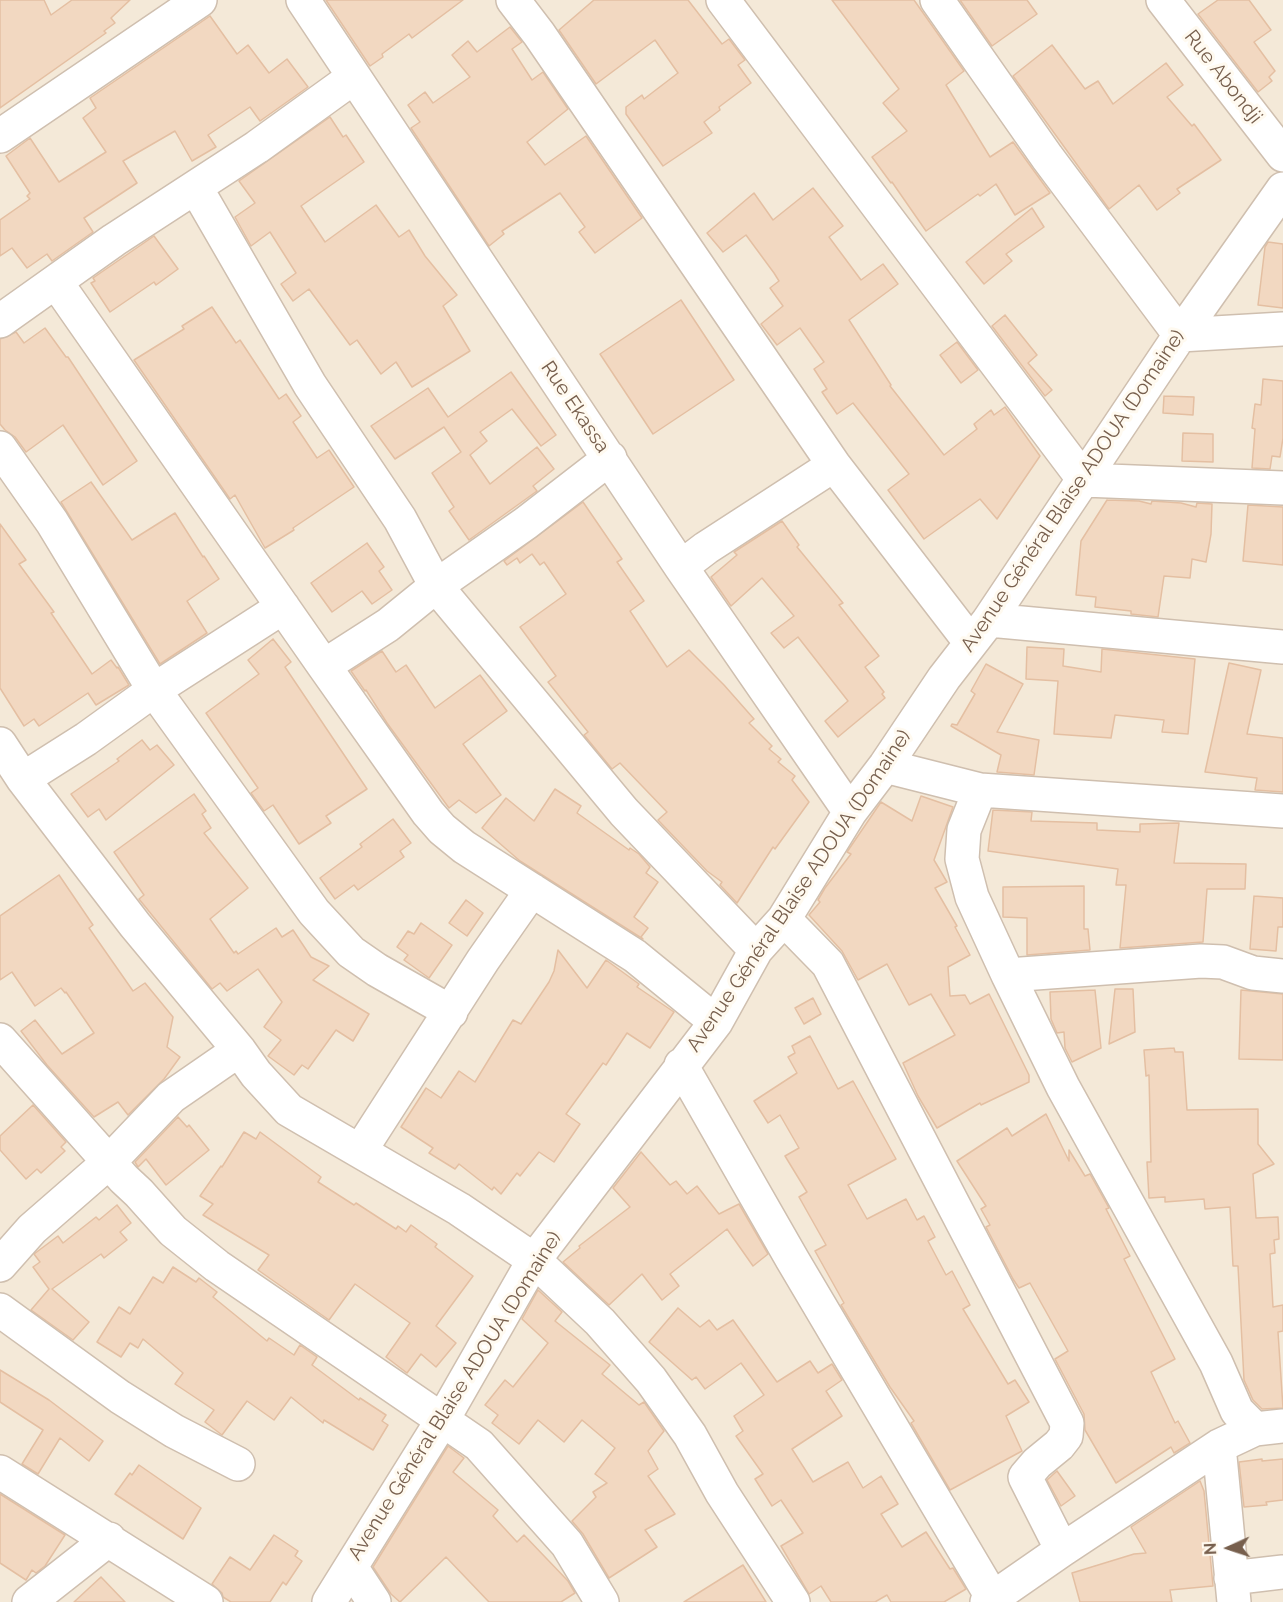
<!DOCTYPE html>
<meta charset="utf-8">
<style>
body{margin:0}
#map{position:relative;width:1283px;height:1602px;overflow:hidden;background:#fcf6ea;font-family:Raleway,sans-serif}
canvas{display:block}
.north{position:absolute;left:1199px;top:1518px;width:60px;height:60px;-webkit-text-stroke:4px #fffaf0;paint-order:stroke;rotate:267deg;font-size:16px;font-weight:700;line-height:24px;text-align:center;color:#775f4d}
.north::after{content:'';display:block;margin:auto;width:21px;height:27px;background:#775f4d;clip-path:polygon(50% 0,100% 100%,50% 72%,0 100%)}
</style>
<div id="map">
<canvas width="1283" height="1602"></canvas>
<div class="north">N</div>
</div>
<script>
const g = document.querySelector('canvas').getContext('2d');
g.lineJoin = 'round';
function fill(path, color) {
  g.fillStyle = color;
  g.fill(path, 'evenodd');
}
function shape(rows) {
  const path = new Path2D();
  for (const r of rows) {
    path.moveTo(r[0], r[1]);
    for (let i = 2; i < r.length; i += 2) path.lineTo(r[i], r[i + 1]);
  }
  return path;
}
function stroke(path, color, width, dash) {
  g.strokeStyle = color;
  g.lineWidth = width;
  g.lineCap = dash ? 'butt' : 'round';
  g.setLineDash(dash || []);
  g.stroke(path);
}
function write(font, color, halo, rows, align = 'center') {
  g.font = font + ' Raleway,sans-serif';
  g.lineWidth = 6;
  g.setLineDash([]);
  g.textBaseline = 'middle';
  g.strokeStyle = halo;
  g.fillStyle = color;
  for (const [text, x, y, turn = 0] of rows) {
    g.save();
    g.translate(x, y);
    g.rotate((+turn || 0) * Math.PI / 180);
    g.textAlign = isNaN(turn) ? turn : align;
    if (halo) g.strokeText(text, 0, 0);
    g.fillText(text, 0, 0);
    g.restore();
  }
}
fill(shape([
 [0,0,1283,0,1283,1602,0,1602]
]), '#f4e9d8');
const building = shape([
 [0,0,44,0,51,15,72,0,130,0,111,18,115,23,104,31,106,33,0,108,0,0],
 [326,0,463,0,412,38,409,34,382,54,383,57,370,66,326,0],
 [594,0,688,0,722,44,729,39,745,60,738,65,751,83,719,107,720,110,704,122,712,133,663,166,626,114,626,107,642,95,644,99,678,73,655,40,596,84,559,30,594,0],
 [832,0,914,0,964,71,946,85,990,157,1013,142,1050,193,1015,215,996,184,980,196,978,194,926,231,892,182,891,183,872,157,907,131,883,103,899,89,832,0],
 [960,0,1027,0,1037,14,992,46,960,0],
 [1218,0,1249,0,1271,30,1254,42,1275,71,1269,77,1272,81,1258,92,1198,14,1218,0],
 [210,16,237,54,248,45,269,73,287,59,308,87,260,121,250,107,208,135,216,147,192,161,175,131,123,161,137,183,84,218,93,232,52,261,47,254,27,268,12,248,0,256,0,220,30,199,27,196,30,193,6,156,30,138,59,182,106,152,83,118,96,108,90,98,210,16],
 [510,27,522,42,512,49,532,80,543,72,568,109,527,142,545,165,586,136,642,218,595,253,579,232,585,227,560,193,502,231,504,234,489,246,411,128,420,122,408,105,425,92,433,103,470,77,452,55,468,41,477,52,510,27],
 [1052,45,1085,89,1098,81,1113,104,1166,63,1183,85,1167,97,1192,126,1194,124,1221,160,1177,189,1180,193,1157,210,1139,185,1109,209,1013,76,1052,45],
 [330,117,343,137,346,135,364,162,301,206,325,242,376,205,399,237,409,230,425,256,457,295,443,306,470,351,412,387,396,362,381,374,357,340,350,345,309,289,293,301,281,284,296,273,270,232,251,246,235,217,255,203,239,181,330,117],
 [813,188,843,226,829,237,861,280,883,264,898,284,849,320,891,385,890,386,944,455,977,429,974,424,991,410,994,415,1005,407,1040,456,997,519,980,499,924,539,888,490,909,474,853,403,837,414,822,392,827,389,814,369,824,362,800,328,777,345,761,324,783,306,770,288,779,281,774,273,746,235,723,252,707,233,754,193,773,220,813,188],
 [1032,208,1044,227,1006,254,1012,261,984,284,966,262,1032,208],
 [154,236,178,269,156,285,154,282,110,312,91,283,95,281,93,278,154,236],
 [1268,242,1283,244,1283,308,1258,305,1265,247,1268,242],
 [681,300,734,380,653,434,600,354,681,300],
 [212,307,236,343,240,340,279,399,286,394,301,416,293,422,317,458,329,450,354,487,293,528,294,530,265,548,235,495,230,499,134,360,184,329,182,326,212,307],
 [1005,315,1037,355,1028,363,1052,390,1045,396,992,326,1005,315],
 [45,328,66,357,68,357,137,461,103,485,63,425,26,452,15,437,5,430,0,424,0,339,16,332,24,343,45,328],
 [957,342,978,370,961,383,940,355,957,342],
 [511,372,556,435,541,446,512,409,480,432,487,441,470,455,490,484,537,447,554,469,533,486,537,491,469,540,449,511,454,507,432,473,461,452,444,427,395,459,371,426,428,388,448,417,511,372],
 [1263,379,1283,381,1283,438,1280,457,1272,456,1270,469,1252,468,1255,429,1252,428,1255,404,1261,405,1263,379],
 [1164,396,1194,397,1193,415,1163,413,1164,396],
 [1183,433,1213,434,1213,462,1182,461,1183,433],
 [91,482,132,540,175,513,203,557,204,556,219,579,187,601,207,633,160,664,61,502,91,482],
 [1107,500,1139,501,1151,504,1152,501,1181,503,1196,507,1197,503,1212,504,1211,534,1206,562,1192,559,1190,578,1164,576,1158,617,1131,614,1131,611,1095,607,1096,597,1076,595,1081,541,1107,500],
 [583,502,622,559,617,562,644,601,630,611,667,667,689,650,724,685,754,719,749,723,772,746,769,749,781,759,778,762,795,776,792,780,809,802,775,849,773,847,737,903,720,885,722,882,707,871,658,820,667,812,620,763,612,769,584,735,588,732,548,682,556,676,520,627,566,594,544,562,540,565,532,554,520,563,517,558,507,565,504,561,583,502],
 [1248,505,1283,507,1283,565,1243,561,1248,505],
 [782,521,799,545,797,547,843,603,839,605,879,656,865,667,884,692,882,694,885,698,838,737,825,721,848,701,798,637,784,648,771,633,794,616,762,578,731,606,711,577,737,555,734,552,782,521],
 [0,524,26,560,19,564,54,612,51,613,92,674,111,660,117,668,118,667,129,685,96,705,88,693,39,726,34,719,24,726,0,688,0,524],
 [367,543,384,567,379,571,392,590,372,604,362,591,332,612,311,583,367,543],
 [273,639,291,662,285,667,367,789,326,816,331,823,299,844,273,805,264,811,251,793,258,788,206,713,259,674,248,660,273,639],
 [1027,647,1064,649,1063,666,1101,672,1102,649,1195,659,1188,734,1162,732,1164,720,1115,715,1111,738,1054,734,1058,681,1026,679,1027,647],
 [382,651,396,672,406,665,435,708,480,675,507,711,463,744,501,795,476,813,459,800,449,808,387,723,366,690,365,691,351,671,382,651],
 [1229,663,1261,670,1247,734,1283,738,1283,792,1255,790,1257,778,1205,772,1229,663],
 [986,664,1023,684,997,732,1039,740,1034,775,997,772,1001,755,951,726,952,724,957,725,975,694,971,691,986,664],
 [142,740,150,750,157,745,174,765,106,820,99,809,88,817,71,794,119,761,117,759,142,740],
 [555,789,581,806,577,813,629,850,630,848,639,854,650,867,646,873,658,882,634,917,648,928,641,937,643,939,520,861,482,828,506,798,534,821,555,789],
 [194,794,206,811,202,814,211,828,204,833,248,888,210,919,234,953,236,951,238,954,276,928,282,937,293,930,311,957,329,966,313,980,369,1014,353,1041,336,1030,308,1069,302,1065,294,1075,268,1056,281,1040,264,1027,282,1002,258,969,227,991,220,983,212,989,139,899,144,895,114,852,194,794],
 [921,796,953,807,934,860,947,882,935,888,957,926,955,927,970,955,948,967,950,996,965,995,970,1004,989,994,1029,1075,1029,1082,981,1105,980,1103,937,1128,918,1096,903,1063,955,1035,931,994,909,1005,887,964,858,980,842,951,809,915,820,902,818,900,825,888,851,854,847,852,881,802,912,821,921,796],
 [993,810,1032,812,1031,821,1097,823,1097,830,1140,832,1140,824,1179,823,1174,863,1246,864,1245,889,1207,889,1203,942,1120,948,1126,885,1116,885,1118,869,988,851,993,810],
 [393,819,411,843,400,851,404,857,358,890,354,885,335,899,320,878,362,847,360,844,393,819],
 [59,875,93,925,89,928,133,991,145,983,173,1017,167,1047,180,1057,164,1079,128,1115,118,1102,94,1117,47,1065,21,1031,35,1020,62,1054,94,1033,66,992,65,993,61,988,35,1006,12,972,0,980,0,916,59,875],
 [1084,886,1084,929,1088,929,1090,950,1027,955,1027,918,1003,917,1003,887,1084,886],
 [1254,896,1283,898,1283,927,1278,927,1276,951,1250,949,1254,896],
 [466,900,483,913,467,936,449,923,466,900],
 [421,923,452,945,429,978,404,960,408,955,397,947,408,931,414,934,421,923],
 [558,950,587,988,606,960,639,984,637,987,674,1012,650,1048,627,1033,606,1065,603,1063,566,1114,580,1124,554,1162,539,1152,520,1176,517,1173,501,1194,494,1187,492,1190,459,1164,455,1169,429,1153,433,1148,401,1127,426,1088,441,1098,459,1071,475,1082,513,1020,521,1024,549,982,554,971,558,950],
 [1115,989,1133,989,1135,1032,1109,1044,1115,989],
 [1095,990,1101,1048,1072,1062,1065,1048,1064,1032,1057,1033,1051,1019,1050,992,1095,990],
 [1241,990,1283,994,1283,1060,1239,1059,1241,990],
 [813,998,821,1014,804,1024,795,1008,813,998],
 [810,1036,838,1089,853,1081,896,1159,848,1185,867,1219,906,1199,917,1220,924,1216,935,1237,928,1241,946,1275,952,1271,970,1305,963,1309,1008,1384,1015,1380,1029,1402,1006,1416,1022,1451,950,1490,911,1423,914,1421,890,1387,841,1305,844,1303,815,1251,826,1245,799,1197,807,1192,785,1156,799,1148,780,1115,768,1123,754,1101,797,1073,788,1057,795,1053,792,1046,810,1036],
 [1174,1048,1175,1052,1183,1052,1187,1110,1258,1109,1258,1144,1274,1164,1253,1174,1256,1218,1278,1217,1279,1239,1274,1240,1275,1253,1270,1254,1273,1307,1283,1305,1283,1331,1278,1332,1283,1408,1262,1409,1253,1400,1244,1380,1238,1266,1233,1266,1230,1207,1205,1209,1204,1199,1165,1202,1165,1197,1149,1198,1147,1162,1151,1162,1149,1075,1146,1076,1144,1050,1174,1048],
 [33,1105,66,1142,61,1147,65,1151,41,1173,37,1169,26,1179,0,1150,0,1136,33,1105],
 [1046,1114,1069,1161,1069,1150,1085,1176,1090,1174,1109,1208,1106,1209,1130,1256,1124,1259,1175,1359,1151,1372,1175,1423,1178,1421,1190,1443,1174,1453,1171,1447,1116,1483,1085,1430,1084,1414,1055,1359,1068,1351,1030,1283,1019,1288,1013,1279,986,1227,990,1225,981,1209,986,1206,957,1161,1007,1128,1012,1136,1046,1114],
 [178,1117,187,1127,189,1125,209,1150,166,1185,146,1159,138,1167,135,1162,178,1117],
 [244,1132,256,1139,260,1132,321,1177,318,1182,354,1205,356,1203,396,1229,398,1226,406,1232,411,1225,437,1244,435,1247,473,1276,436,1326,456,1343,436,1367,421,1354,407,1373,386,1357,410,1323,355,1284,329,1320,258,1270,269,1255,203,1215,213,1204,200,1196,221,1166,222,1167,244,1132],
 [641,1152,670,1185,676,1181,687,1194,697,1186,719,1214,739,1204,768,1254,753,1266,727,1229,670,1274,679,1286,662,1300,642,1274,609,1305,563,1262,580,1248,579,1246,630,1207,613,1188,641,1152],
 [117,1205,131,1223,120,1232,127,1240,104,1258,101,1254,52,1289,89,1322,73,1340,31,1310,49,1289,33,1267,40,1262,34,1254,58,1236,63,1243,96,1217,99,1220,117,1205],
 [173,1267,196,1282,199,1278,217,1292,213,1297,267,1341,269,1338,294,1355,300,1345,317,1357,312,1365,359,1400,360,1398,386,1415,382,1421,388,1425,373,1450,324,1420,323,1423,291,1397,274,1420,247,1401,222,1435,205,1422,214,1410,175,1384,183,1373,143,1339,138,1348,130,1343,121,1357,97,1342,119,1307,130,1314,153,1277,163,1283,173,1267],
 [538,1290,562,1312,555,1321,610,1365,602,1374,639,1405,644,1402,664,1431,648,1451,658,1469,648,1476,675,1514,645,1530,657,1547,609,1578,583,1534,572,1521,596,1497,593,1492,607,1483,595,1474,615,1448,582,1420,564,1442,538,1420,519,1444,492,1423,498,1415,485,1405,505,1380,513,1387,548,1343,522,1319,538,1290],
 [678,1308,700,1327,709,1320,717,1330,733,1320,777,1382,810,1361,818,1373,832,1364,842,1380,826,1391,842,1416,792,1449,813,1482,848,1462,863,1488,881,1476,898,1504,881,1514,902,1547,926,1532,950,1569,953,1568,966,1589,944,1602,891,1602,887,1595,875,1602,831,1602,821,1586,809,1594,781,1546,803,1533,781,1500,772,1506,755,1479,763,1474,736,1436,743,1431,734,1416,764,1395,741,1363,705,1389,696,1377,692,1380,649,1342,678,1308],
 [0,1370,49,1400,103,1441,89,1461,60,1438,38,1474,22,1464,43,1430,0,1402,0,1370],
 [448,1446,464,1458,453,1472,498,1510,493,1516,517,1542,524,1535,568,1581,575,1593,561,1602,489,1602,446,1557,400,1602,391,1594,373,1567,448,1446],
 [1262,1459,1262,1461,1283,1459,1283,1500,1266,1502,1267,1505,1244,1507,1239,1462,1262,1459],
 [139,1465,201,1508,183,1539,115,1494,130,1473,132,1475,139,1465],
 [1057,1471,1075,1496,1061,1506,1047,1480,1057,1471],
 [1200,1481,1204,1491,1213,1586,1170,1590,1172,1602,1080,1602,1072,1573,1134,1554,1146,1553,1131,1527,1200,1481],
 [0,1494,65,1535,45,1566,36,1573,32,1570,26,1580,0,1563,0,1494],
 [274,1535,298,1551,295,1556,302,1561,286,1585,283,1582,270,1602,231,1602,223,1597,222,1593,212,1584,230,1557,250,1570,274,1535],
 [743,1565,766,1602,684,1602,743,1565],
 [101,1577,125,1602,74,1602,101,1577]
]);
fill(building, '#f2d8c1');
stroke(building, '#e4bfa2', 1.5);
const minor = shape([
 [303,0,681,567,850,812],
 [513,0,539,34,834,465,971,643],
 [723,0,1084,480,1283,488],
 [937,0,1047,157,1180,335,1283,329],
 [1163,0,1283,155],
 [0,136,200,0],
 [196,188,310,385,400,519,436,586,624,812,756,950],
 [56,282,324,666,428,813,442,829,464,847,635,956,716,1022],
 [0,321,114,240,257,147,354,77],
 [0,448,52,522,154,690,314,912,351,952,377,970,451,1012],
 [681,567,706,548,834,465],
 [989,620,1283,647],
 [324,666,388,625,436,586,526,523,610,458],
 [0,744,23,779,135,925,239,1050,256,1074,289,1110,459,1209,534,1260,600,1322,651,1380,690,1435,722,1493,793,1602],
 [885,766,980,790,964,830,962,859,972,897,1008,975,1063,1087,1216,1363,1237,1411,1255,1429],
 [23,779,86,739,154,690,283,607],
 [980,790,1283,811],
 [784,919,828,964,1067,1423,1066,1436,1059,1445,1037,1463,1025,1477,1062,1550],
 [1008,975,1201,961,1223,962,1253,973,1283,976],
 [0,1040,124,1179,139,1193,173,1231,217,1266,479,1445,567,1544,602,1602],
 [681,1065,792,1259,995,1602],
 [360,1151,483,960,532,890],
 [0,1265,32,1229,109,1162,171,1097,239,1050],
 [0,1310,120,1397,174,1431,238,1464],
 [1219,1446,1234,1602],
 [0,1472,206,1602],
 [351,1567,374,1602],
 [1231,1578,1283,1572],
 [29,1602,109,1539],
 [329,1602,443,1419,534,1260,716,1022,756,950,784,919,850,812,885,766,944,678,989,620,1180,335,1283,189],
 [987,1602,1062,1550,1219,1446,1255,1429,1283,1426]
]);
stroke(minor, '#cfbfaf', 36);
stroke(minor, '#fff', 33);
write('20px', '#775f4d', '#fffaf0', [
 ["Rue Abondji",1223,77,52],
 ["Rue Ekassa",575,407,56],
 ["Avenue Général Blaise ADOUA (Domaine)",1073,491,-56],
 ["Avenue Général Blaise ADOUA (Domaine)",799,891,-56],
 ["Avenue Général Blaise ADOUA (Domaine)",455,1396,-58]
]);
</script>
